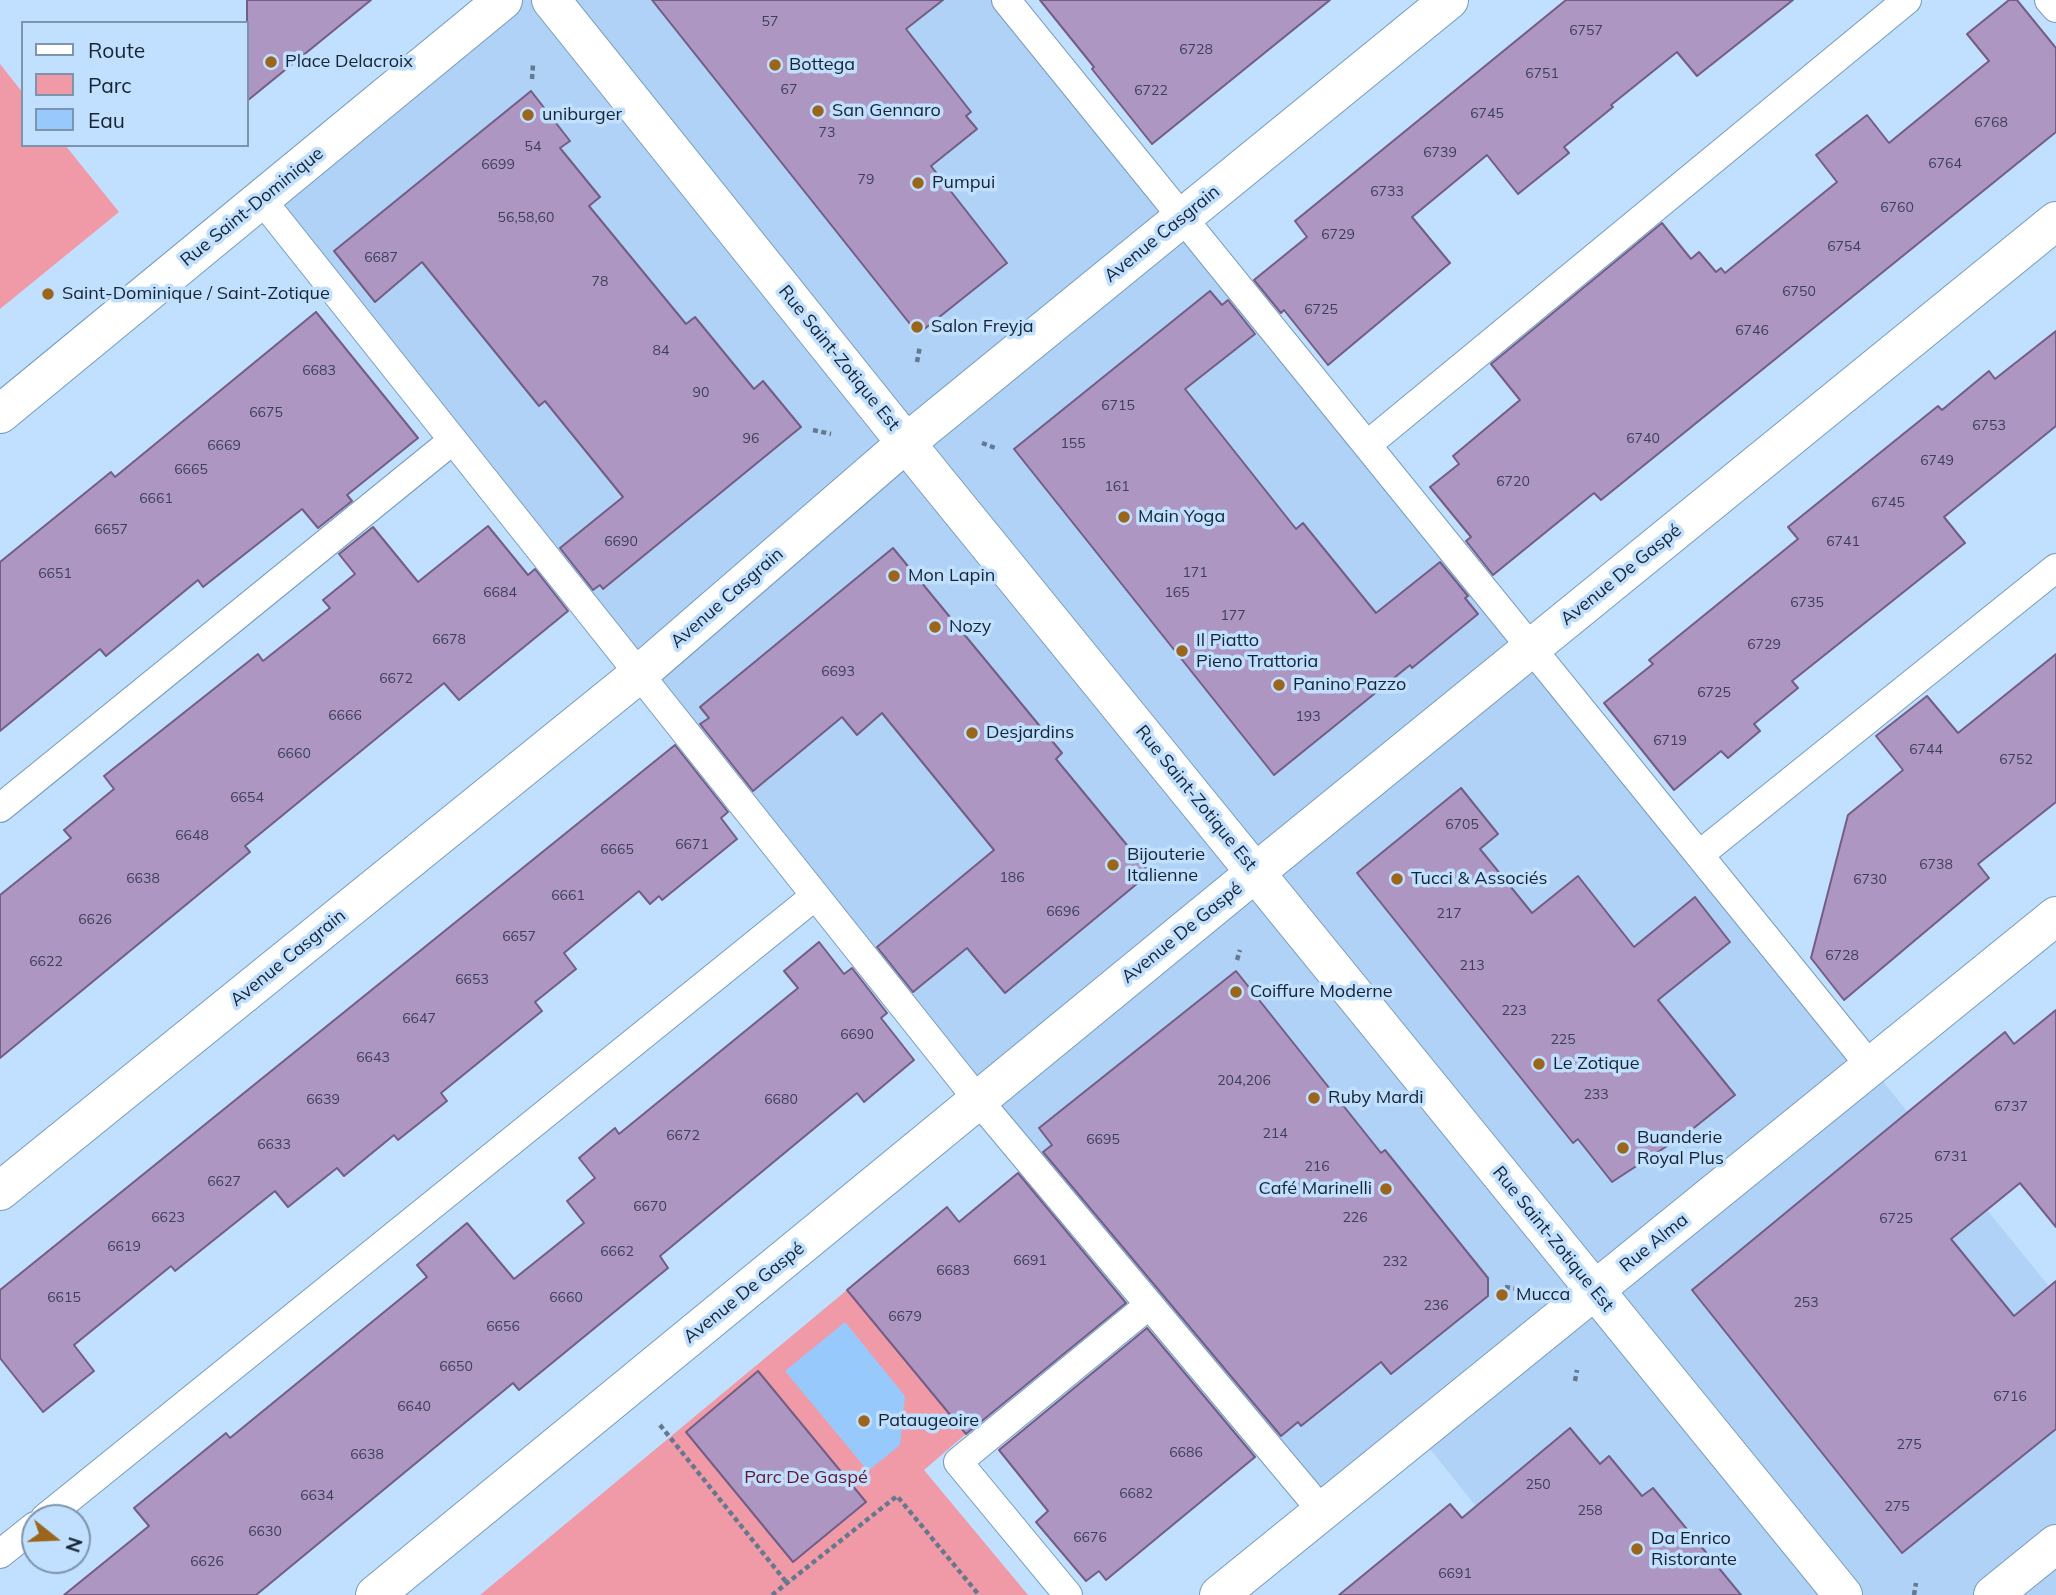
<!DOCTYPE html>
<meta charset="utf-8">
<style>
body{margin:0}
#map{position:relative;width:2056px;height:1595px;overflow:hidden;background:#c1dffe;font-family:Mulish,sans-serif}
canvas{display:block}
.legend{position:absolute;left:21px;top:21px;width:228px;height:126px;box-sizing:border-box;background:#c1dffe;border:2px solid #7d94ad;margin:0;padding:9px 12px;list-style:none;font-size:21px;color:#162433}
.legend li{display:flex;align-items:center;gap:14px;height:35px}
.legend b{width:35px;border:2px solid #7d94ad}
.north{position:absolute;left:21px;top:1504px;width:70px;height:70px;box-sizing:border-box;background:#c1dffe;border:2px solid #7d94ad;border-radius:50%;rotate:108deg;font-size:19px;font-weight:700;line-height:28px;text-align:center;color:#162433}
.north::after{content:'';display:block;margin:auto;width:24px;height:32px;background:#9a651d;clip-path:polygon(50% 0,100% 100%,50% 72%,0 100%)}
</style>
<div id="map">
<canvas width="2056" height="1595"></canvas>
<ul class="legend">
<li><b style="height:9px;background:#fff"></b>Route</li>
<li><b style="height:19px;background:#f19aa7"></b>Parc</li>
<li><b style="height:19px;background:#97c9fc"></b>Eau</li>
</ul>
<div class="north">N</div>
</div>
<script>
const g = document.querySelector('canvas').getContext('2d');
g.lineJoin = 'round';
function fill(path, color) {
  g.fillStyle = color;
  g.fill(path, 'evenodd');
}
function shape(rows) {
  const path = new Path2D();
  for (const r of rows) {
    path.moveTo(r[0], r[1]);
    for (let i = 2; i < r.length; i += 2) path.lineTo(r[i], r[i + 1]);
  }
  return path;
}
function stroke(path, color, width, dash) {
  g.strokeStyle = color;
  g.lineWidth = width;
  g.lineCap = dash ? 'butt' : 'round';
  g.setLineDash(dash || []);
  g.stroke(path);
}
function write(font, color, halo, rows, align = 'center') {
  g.font = font + ' Mulish,sans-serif';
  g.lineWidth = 7;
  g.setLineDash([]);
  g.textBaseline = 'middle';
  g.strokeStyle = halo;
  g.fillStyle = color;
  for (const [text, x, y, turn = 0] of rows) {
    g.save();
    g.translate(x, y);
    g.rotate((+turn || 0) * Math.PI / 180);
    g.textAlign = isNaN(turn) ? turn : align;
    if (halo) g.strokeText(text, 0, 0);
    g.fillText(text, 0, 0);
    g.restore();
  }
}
fill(shape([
 [503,0,1006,0,2056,1295,2056,1595,1547,1595,1418,1434,1322,1511,262,200]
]), '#b0d2f6');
fill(shape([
 [0,64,23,93,23,145,65,145,119,212,0,309],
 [847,1290,966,1434,924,1470,1028,1595,480,1595]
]), '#f19aa7');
fill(shape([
 [845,1322,905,1396,900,1445,868,1471,785,1371]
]), '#97c9fc');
const building = shape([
 [247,0,371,0,247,101,247,0],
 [652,0,943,0,906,29,971,112,966,116,977,129,931,166,1007,263,918,334,652,0],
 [1040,0,1330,0,1152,144,1092,69,1094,67,1040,0],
 [1566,0,1793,0,1697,76,1677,52,1611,105,1613,107,1564,147,1569,153,1518,194,1487,155,1412,217,1450,263,1328,365,1284,310,1281,313,1254,280,1307,237,1295,221,1566,0],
 [2009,0,2017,0,2056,48,2056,132,1601,500,1594,493,1493,575,1466,541,1471,537,1430,487,1459,464,1453,456,1520,400,1491,364,1662,223,1691,259,1699,252,1716,272,1721,268,1725,273,1837,182,1816,155,1867,115,1889,143,1989,61,1967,34,2009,0],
 [531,91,570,141,560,148,600,197,589,206,686,324,695,317,754,389,763,381,801,427,603,589,600,585,593,590,560,548,623,497,545,401,539,406,422,262,375,302,334,251,531,91],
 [1210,291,1222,305,1228,300,1255,334,1185,389,1296,529,1303,523,1376,613,1440,562,1468,596,1465,598,1478,614,1412,668,1410,665,1274,775,1014,449,1210,291],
 [316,312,418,438,347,495,352,501,318,528,302,509,203,587,198,580,106,656,100,649,0,731,0,562,111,472,115,477,316,312],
 [2056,331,2056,426,1944,517,1965,543,1792,681,1798,688,1754,724,1760,731,1728,758,1721,751,1674,790,1604,703,1653,664,1649,660,1798,539,1788,527,1938,406,1942,410,1989,371,1995,379,2056,331],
 [488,526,528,575,535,569,568,611,459,700,444,683,245,846,250,852,0,1058,0,895,71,838,64,830,114,789,104,776,258,654,263,661,330,608,323,600,355,574,339,554,373,527,418,582,488,526],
 [893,548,1062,753,1056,759,1150,873,1005,993,967,948,913,992,877,947,994,850,882,713,857,735,842,717,753,791,700,724,709,718,700,707,893,548],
 [2056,654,2056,802,1978,864,1989,878,1844,1000,1811,958,1848,815,1903,770,1876,736,1927,696,1958,733,2056,654],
 [675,745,728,812,721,818,737,839,662,900,659,896,650,904,639,891,564,953,576,969,535,1002,542,1011,441,1093,447,1101,398,1140,394,1135,344,1176,337,1168,288,1207,275,1191,175,1271,171,1266,74,1345,94,1371,43,1412,0,1358,0,1290,675,745],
 [1461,788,1498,834,1480,849,1532,913,1578,876,1634,947,1695,897,1730,942,1658,1000,1735,1095,1690,1131,1612,1182,1578,1139,1573,1143,1357,873,1461,788],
 [819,942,844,974,852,968,887,1013,881,1018,914,1060,864,1102,857,1093,660,1256,668,1268,519,1390,513,1383,256,1595,64,1595,149,1526,134,1508,226,1433,230,1438,427,1277,417,1265,467,1223,514,1279,584,1223,567,1201,595,1178,579,1158,615,1128,619,1134,798,988,784,971,819,942],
 [1236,971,1381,1153,1385,1150,1488,1278,1488,1296,1391,1374,1381,1362,1301,1426,1298,1422,1281,1436,1043,1152,1052,1145,1039,1128,1236,971],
 [2056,1010,2056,1227,2020,1183,1951,1239,2014,1316,2056,1281,2056,1429,1902,1553,1692,1290,2005,1032,2014,1044,2056,1010],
 [1018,1173,1126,1303,966,1434,847,1290,947,1207,959,1222,1018,1173],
 [1147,1328,1255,1457,1106,1580,1099,1571,1086,1581,1036,1522,1048,1511,999,1450,1147,1328],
 [758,1371,866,1502,793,1562,686,1432,758,1371],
 [1570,1428,1600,1464,1609,1456,1642,1496,1653,1488,1741,1595,1339,1595,1450,1504,1462,1518,1570,1428]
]);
fill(building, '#ae96c2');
stroke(building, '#735d85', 2);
const service = shape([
 [1006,0,1871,1067],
 [2049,0,2056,8],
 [262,200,978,1100,1322,1511],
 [1367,445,1907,0],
 [0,808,453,440],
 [1699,855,2056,568],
 [45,1518,815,896],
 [0,1554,35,1526],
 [1068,1595,958,1462,1149,1305]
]);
const minor = shape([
 [0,414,503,0],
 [0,1191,639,674,906,443,1449,0],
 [375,1595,1256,872,2056,221],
 [1219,1595,2056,916],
 [1993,1595,2056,1544]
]);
const tertiary = shape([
 [551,0,935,479,1843,1595]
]);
stroke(service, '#779bbf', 30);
stroke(minor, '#779bbf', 40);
stroke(tertiary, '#779bbf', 40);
stroke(shape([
 [532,79,533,65],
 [917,362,920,346],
 [813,430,831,434],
 [982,443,998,449],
 [1237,960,1240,950],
 [1505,1287,1518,1289],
 [1575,1381,1577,1370],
 [660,1425,787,1583],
 [772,1595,897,1496,979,1595],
 [1914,1595,1916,1583]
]), '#64798f', 4.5, [5, 3.5]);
stroke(service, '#fff', 28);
stroke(minor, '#fff', 38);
stroke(tertiary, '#fff', 38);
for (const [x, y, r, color] of [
 [271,62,7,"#9a651d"],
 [775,65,7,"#9a651d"],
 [818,111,7,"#9a651d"],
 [528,115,7,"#9a651d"],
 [918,183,7,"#9a651d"],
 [48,294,7,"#9a651d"],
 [917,327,7,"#9a651d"],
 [1124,517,7,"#9a651d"],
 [894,576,7,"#9a651d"],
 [935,627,7,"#9a651d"],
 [1182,651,7,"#9a651d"],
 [1279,685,7,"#9a651d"],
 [972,733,7,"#9a651d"],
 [1113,865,7,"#9a651d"],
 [1397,879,7,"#9a651d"],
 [1236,992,7,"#9a651d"],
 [1539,1064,7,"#9a651d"],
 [1314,1098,7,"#9a651d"],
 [1623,1148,7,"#9a651d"],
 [1386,1189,7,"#9a651d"],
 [1502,1295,7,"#9a651d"],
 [864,1421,7,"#9a651d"],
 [1637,1549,7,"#9a651d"]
]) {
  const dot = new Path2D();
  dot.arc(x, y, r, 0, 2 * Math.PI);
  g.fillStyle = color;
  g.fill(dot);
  stroke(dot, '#c1dffe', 2.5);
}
write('14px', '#3c4057', null, [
 ["57",770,22],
 ["6757",1586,31],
 ["6728",1196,50],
 ["6751",1542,74],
 ["67",789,90],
 ["6722",1151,91],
 ["6745",1487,114],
 ["6768",1991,123],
 ["73",827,133],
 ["54",533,147],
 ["6739",1440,153],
 ["6764",1945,164],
 ["6699",498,165],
 ["79",866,180],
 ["6733",1387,192],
 ["6760",1897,208],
 ["56,58,60",526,218],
 ["6729",1338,235],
 ["6754",1844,247],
 ["6687",381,258],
 ["78",600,282],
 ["6750",1799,292],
 ["6725",1321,310],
 ["6746",1752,331],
 ["84",661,351],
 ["6683",319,371],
 ["90",701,393],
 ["6715",1118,406],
 ["6675",266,413],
 ["6753",1989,426],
 ["96",751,439],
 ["6740",1643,439],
 ["155",1073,444],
 ["6669",224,446],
 ["6749",1937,461],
 ["6665",191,470],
 ["6720",1513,482],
 ["161",1117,487],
 ["6661",156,499],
 ["6745",1888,503],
 ["6657",111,530],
 ["6690",621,542],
 ["6741",1843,542],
 ["171",1195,573],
 ["6651",55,574],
 ["6684",500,593],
 ["165",1177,593],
 ["6735",1807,603],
 ["177",1233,616],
 ["6678",449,640],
 ["6729",1764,645],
 ["6693",838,672],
 ["6672",396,679],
 ["6725",1714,693],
 ["6666",345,716],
 ["193",1308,717],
 ["6719",1670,741],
 ["6744",1926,750],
 ["6660",294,754],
 ["6752",2016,760],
 ["6654",247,798],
 ["6705",1462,825],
 ["6648",192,836],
 ["6671",692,845],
 ["6665",617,850],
 ["6738",1936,865],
 ["186",1012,878],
 ["6638",143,879],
 ["6730",1870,880],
 ["6661",568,896],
 ["6696",1063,912],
 ["217",1449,914],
 ["6626",95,920],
 ["6657",519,937],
 ["6728",1842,956],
 ["6622",46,962],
 ["213",1472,966],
 ["6653",472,980],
 ["223",1514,1011],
 ["6647",419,1019],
 ["6690",857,1035],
 ["225",1563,1040],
 ["6643",373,1058],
 ["204,206",1244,1081],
 ["233",1596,1095],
 ["6639",323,1100],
 ["6680",781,1100],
 ["6737",2011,1107],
 ["214",1275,1134],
 ["6672",683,1136],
 ["6695",1103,1140],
 ["6633",274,1145],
 ["6731",1951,1157],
 ["216",1317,1167],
 ["6627",224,1182],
 ["6670",650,1207],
 ["6623",168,1218],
 ["226",1355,1218],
 ["6725",1896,1219],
 ["6619",124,1247],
 ["6662",617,1252],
 ["6691",1030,1261],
 ["232",1395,1262],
 ["6683",953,1271],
 ["6615",64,1298],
 ["6660",566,1298],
 ["253",1806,1303],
 ["236",1436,1306],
 ["6679",905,1317],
 ["6656",503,1327],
 ["6650",456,1367],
 ["6716",2010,1397],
 ["6640",414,1407],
 ["275",1909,1445],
 ["6686",1186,1453],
 ["6638",367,1455],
 ["250",1538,1485],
 ["6682",1136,1494],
 ["6634",317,1496],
 ["275",1897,1507],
 ["258",1590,1511],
 ["6630",265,1532],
 ["6676",1090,1538],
 ["6626",207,1562],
 ["6691",1455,1574]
]);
write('18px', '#162433', '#c1dffe', [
 ["Place Delacroix",285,62],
 ["Bottega",789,65],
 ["San Gennaro",832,111],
 ["uniburger",542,115],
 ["Pumpui",932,183],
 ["Saint-Dominique / Saint-Zotique",62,294],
 ["Salon Freyja",931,327],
 ["Main Yoga",1138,517],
 ["Mon Lapin",908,576],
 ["Nozy",949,627],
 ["Il Piatto",1196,641],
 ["Pieno Trattoria",1196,662],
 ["Panino Pazzo",1293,685],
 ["Desjardins",986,733],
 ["Bijouterie",1127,855],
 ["Italienne",1127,876],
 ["Tucci & Associés",1411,879],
 ["Coiffure Moderne",1250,992],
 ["Le Zotique",1553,1064],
 ["Ruby Mardi",1328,1098],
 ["Buanderie",1637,1138],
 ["Royal Plus",1637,1159],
 ["Café Marinelli",1372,1189,"right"],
 ["Mucca",1516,1295],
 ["Pataugeoire",878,1421],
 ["Da Enrico",1651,1539],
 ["Ristorante",1651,1560]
], 'left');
write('18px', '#162433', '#c1dffe', [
 ["Rue Saint-Dominique",252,207,-39],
 ["Avenue Casgrain",1162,234,-39],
 ["Rue Saint-Zotique Est",839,358,51],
 ["Avenue De Gaspé",1621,575,-39],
 ["Avenue Casgrain",727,598,-41],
 ["Rue Saint-Zotique Est",1196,798,51],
 ["Avenue De Gaspé",1182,933,-39],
 ["Avenue Casgrain",288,958,-39],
 ["Rue Saint-Zotique Est",1553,1239,51],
 ["Rue Alma",1654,1243,-39],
 ["Avenue De Gaspé",744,1293,-39]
]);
write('18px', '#67162c', '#c1dffe', [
 ["Parc De Gaspé",806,1478]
]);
</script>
